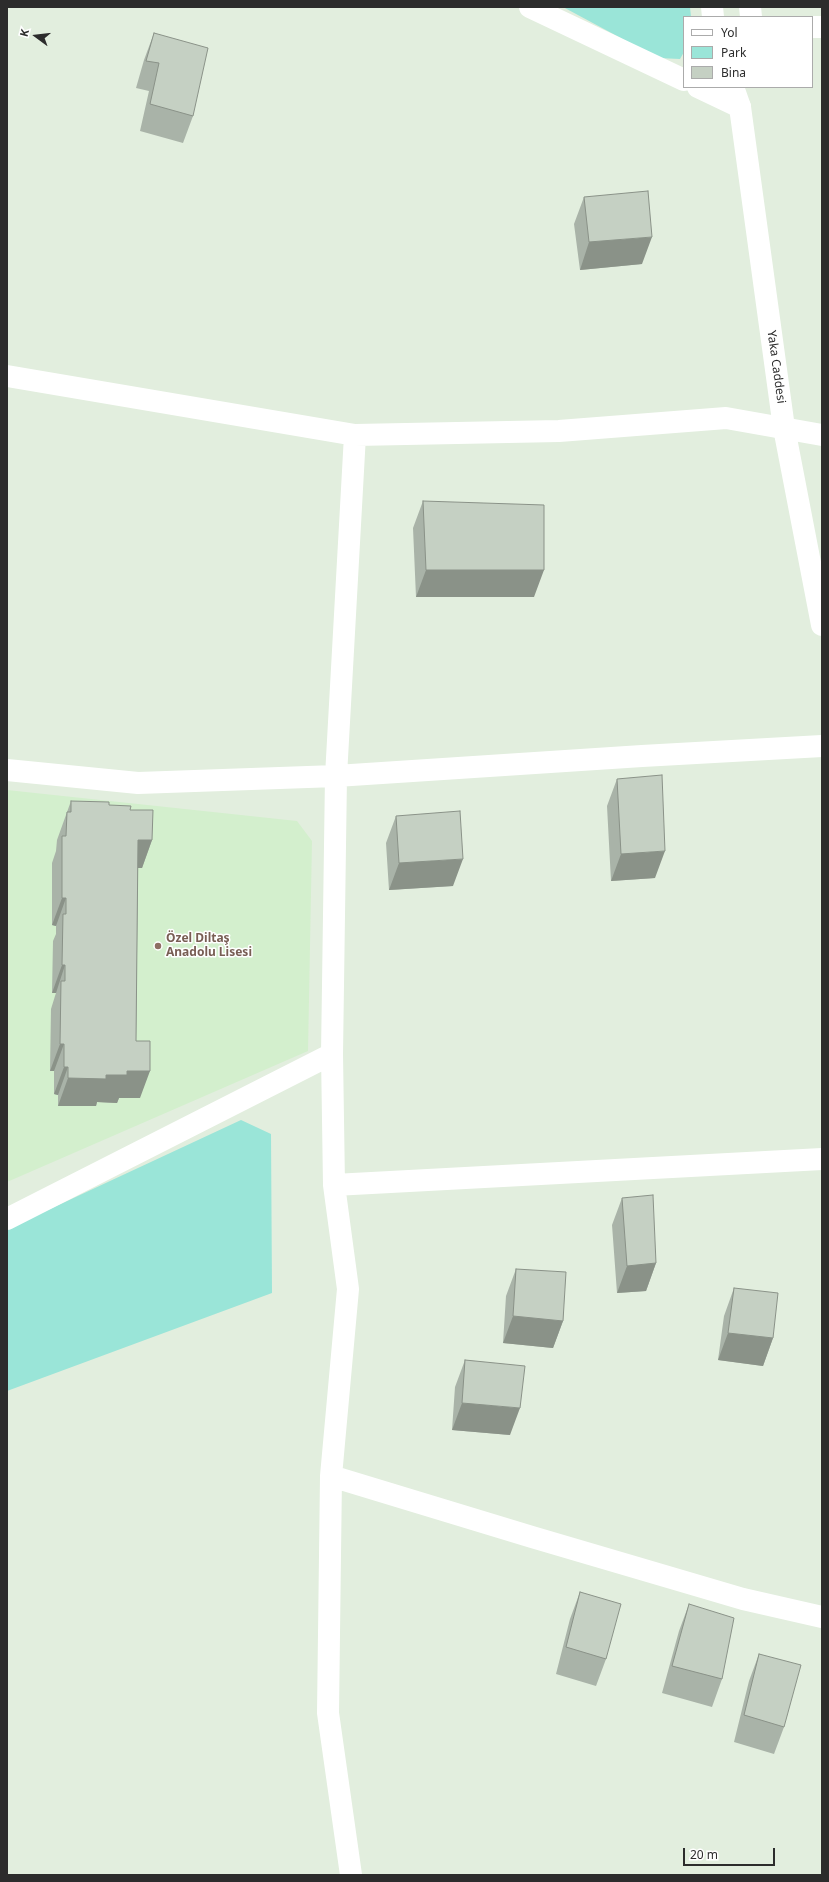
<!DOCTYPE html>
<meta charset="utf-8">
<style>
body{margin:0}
#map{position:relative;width:829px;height:1882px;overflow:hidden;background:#e2eede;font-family:"Noto Sans",sans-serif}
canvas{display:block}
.frame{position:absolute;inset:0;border:8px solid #2c2c2c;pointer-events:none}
.legend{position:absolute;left:683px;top:16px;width:130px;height:72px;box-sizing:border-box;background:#fff;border:1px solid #ababab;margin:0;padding:5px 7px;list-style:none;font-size:12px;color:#2c2c2c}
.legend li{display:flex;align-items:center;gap:8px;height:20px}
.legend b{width:20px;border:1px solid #ababab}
.north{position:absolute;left:16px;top:16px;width:40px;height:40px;-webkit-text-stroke:3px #fff;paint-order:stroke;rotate:285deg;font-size:11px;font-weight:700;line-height:16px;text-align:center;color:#2c2c2c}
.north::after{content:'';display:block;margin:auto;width:14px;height:18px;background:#2c2c2c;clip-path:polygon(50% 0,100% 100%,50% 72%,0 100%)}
.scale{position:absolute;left:683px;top:1848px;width:92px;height:18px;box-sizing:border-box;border:2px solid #2c2c2c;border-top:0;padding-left:5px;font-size:12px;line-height:14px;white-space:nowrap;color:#2c2c2c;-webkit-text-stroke:3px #fff;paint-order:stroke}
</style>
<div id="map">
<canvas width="829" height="1882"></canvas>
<div class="frame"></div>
<ul class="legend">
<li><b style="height:5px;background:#fff"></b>Yol</li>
<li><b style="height:11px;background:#9ae5d8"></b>Park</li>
<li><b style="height:11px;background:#c5d0c3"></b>Bina</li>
</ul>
<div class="north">K</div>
<div class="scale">20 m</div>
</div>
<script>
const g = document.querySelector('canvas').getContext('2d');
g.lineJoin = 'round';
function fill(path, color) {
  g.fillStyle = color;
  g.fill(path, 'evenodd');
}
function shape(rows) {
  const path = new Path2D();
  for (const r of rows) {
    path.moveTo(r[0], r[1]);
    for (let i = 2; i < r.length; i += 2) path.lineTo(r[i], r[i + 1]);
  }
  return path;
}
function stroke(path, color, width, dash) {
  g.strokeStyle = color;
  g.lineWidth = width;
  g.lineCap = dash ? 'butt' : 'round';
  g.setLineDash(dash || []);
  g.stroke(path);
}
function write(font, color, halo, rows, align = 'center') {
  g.font = font + ' "Noto Sans",sans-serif';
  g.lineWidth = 3;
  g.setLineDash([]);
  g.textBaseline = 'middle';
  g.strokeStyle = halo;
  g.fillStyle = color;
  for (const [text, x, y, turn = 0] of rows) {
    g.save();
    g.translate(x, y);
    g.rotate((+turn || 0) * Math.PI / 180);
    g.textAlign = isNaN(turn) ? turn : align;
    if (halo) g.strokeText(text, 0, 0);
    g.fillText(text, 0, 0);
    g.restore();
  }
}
fill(shape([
 [7,790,297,821,312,841,308,1051,7,1182]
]), '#d3efcd');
fill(shape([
 [563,7,690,7,691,17,684,17,684,52,680,59,658,58],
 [241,1120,271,1134,272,1293,7,1391,7,1229]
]), '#9ae5d8');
stroke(shape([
 [530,7,684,80],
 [812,27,822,27],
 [698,87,740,107],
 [7,376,355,435,336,776,138,783,7,770],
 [355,435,559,431,726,418,822,435],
 [332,1054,336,776,642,756,822,746],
 [334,1185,822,1159],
 [7,1219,332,1054,334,1185,348,1289,331,1476,328,1713,351,1875],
 [331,1476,532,1537,743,1599,822,1617]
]), '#fff', 22);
stroke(shape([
 [712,7,713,17],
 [750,7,751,17],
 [733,87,740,107,784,428,822,625]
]), '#fff', 22);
fill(shape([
 [154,33,193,116,183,143,140,131,149,91,136,88,144,60],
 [584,197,642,264,580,270,574,224],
 [423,501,534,597,416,597,413,528],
 [617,779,655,878,611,881,607,806],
 [71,801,109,805,130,810,152,840,142,868,138,868,136,1041,140,1098,119,1098,117,1103,97,1102,96,1106,58,1106,58,1095,54,1094,54,1071,50,1071,51,1009,55,996,56,993,52,993,53,941,56,934,56,926,52,925,52,863,56,851,57,840],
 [396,816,453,886,389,890,386,843],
 [622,1198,656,1263,646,1291,617,1293,612,1225],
 [516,1269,563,1321,553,1348,503,1343,506,1296],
 [734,1288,773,1338,763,1366,718,1360,724,1316],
 [465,1360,510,1435,452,1430,455,1387],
 [580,1592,606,1659,596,1686,556,1674,570,1619],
 [689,1604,722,1679,712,1707,662,1693,679,1631],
 [759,1654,784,1727,774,1754,734,1742,749,1681]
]), '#a9b3a8');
fill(shape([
 [652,237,642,264,580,270,589,242],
 [426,570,544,570,534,597,416,597],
 [138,840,152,840,142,868,128,868],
 [665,851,655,878,611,881,621,854],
 [463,859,453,886,389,890,399,863],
 [62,898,66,898,56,926,52,925],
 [62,965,65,965,56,993,52,993],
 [60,1044,64,1044,54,1071,50,1071],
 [64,1067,68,1067,58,1095,54,1094],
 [127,1071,150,1071,140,1098,119,1098,117,1103,97,1102,96,1106,58,1106,68,1078,106,1075],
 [656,1263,646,1291,617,1293,627,1266],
 [513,1316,563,1321,553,1348,503,1343],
 [728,1333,773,1338,763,1366,718,1360],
 [462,1403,520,1408,510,1435,452,1430]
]), '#8a9288');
const building = shape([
 [154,33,208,48,193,116,150,104,159,63,146,61,154,33],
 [648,191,652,237,589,242,584,197,648,191],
 [423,501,544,505,544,570,426,570,423,501],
 [662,775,665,851,621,854,617,779,662,775],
 [71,801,109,802,109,805,131,806,130,810,153,810,152,840,138,840,136,1041,150,1041,150,1071,127,1071,127,1075,106,1075,106,1079,68,1078,68,1067,64,1067,64,1044,60,1044,61,981,65,981,65,965,62,965,63,914,66,914,66,898,62,898,62,836,66,836,67,812,71,812,71,801],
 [460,811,463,859,399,863,396,816,460,811],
 [653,1195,656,1263,627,1266,622,1198,653,1195],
 [516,1269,566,1272,563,1321,513,1316,516,1269],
 [734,1288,778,1293,773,1338,728,1333,734,1288],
 [465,1360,525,1366,520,1408,462,1403,465,1360],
 [580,1592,621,1604,606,1659,566,1647,580,1592],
 [689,1604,734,1618,722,1679,672,1666,689,1604],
 [759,1654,801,1665,784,1727,744,1715,759,1654]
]);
fill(building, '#c5d0c3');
stroke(building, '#8a9288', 1);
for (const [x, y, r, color] of [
 [158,946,4,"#8d6e63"]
]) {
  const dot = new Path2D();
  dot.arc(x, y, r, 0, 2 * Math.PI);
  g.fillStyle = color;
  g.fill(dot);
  stroke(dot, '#fff', 1.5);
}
write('12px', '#2c2c2c', '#fff', [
 ["Yaka Caddesi",776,367,82]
]);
write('bold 12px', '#785e54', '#fff', [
 ["Özel Diltaş",166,939],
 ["Anadolu Lisesi",166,953]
], 'left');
</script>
